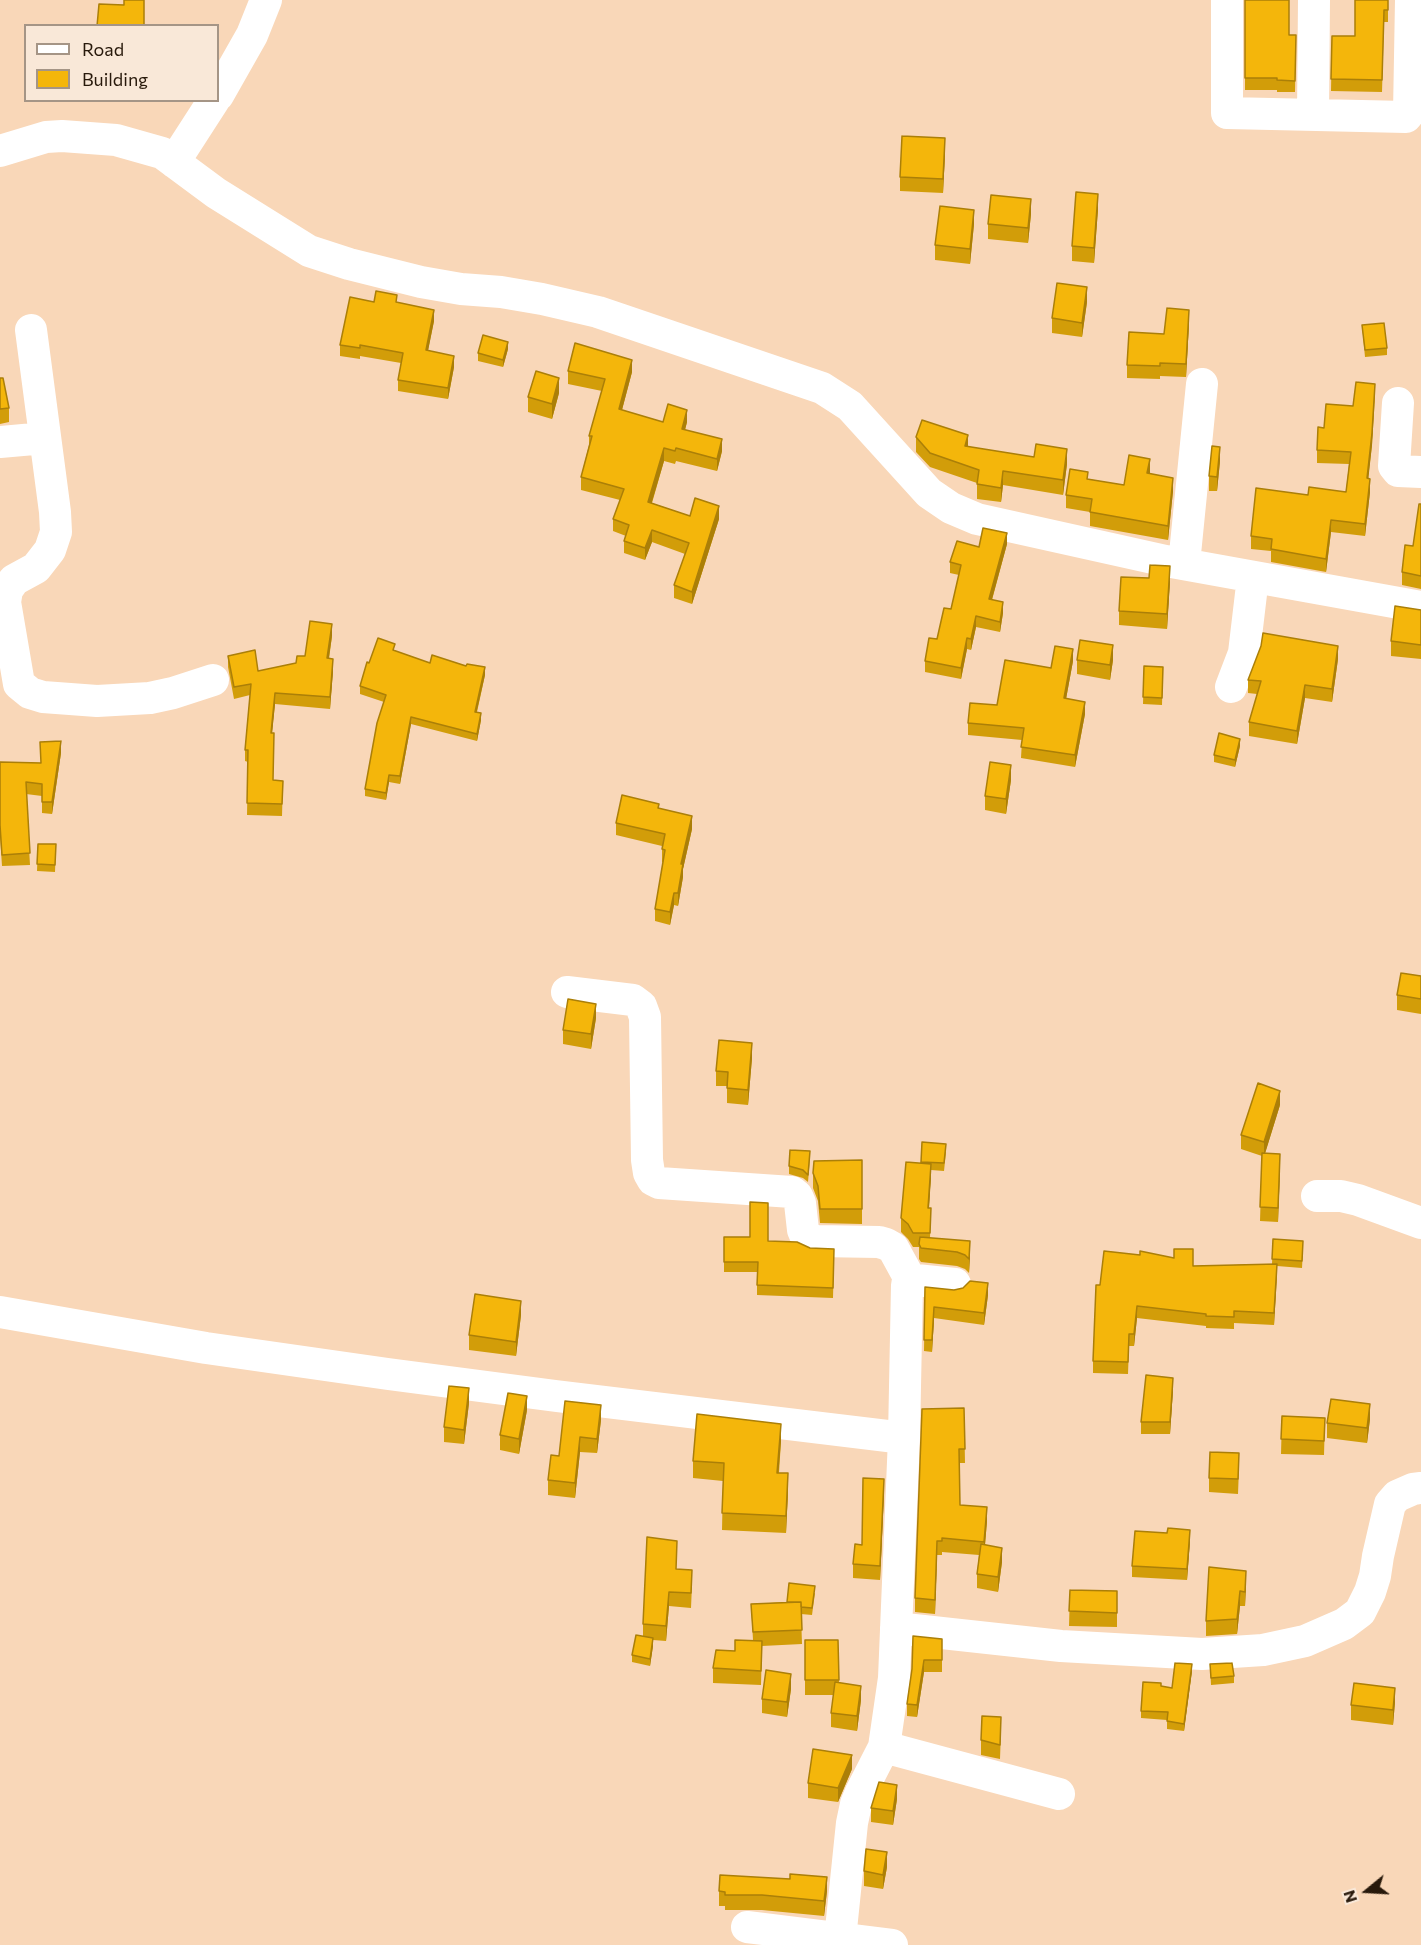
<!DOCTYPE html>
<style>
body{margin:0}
#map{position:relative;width:1421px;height:1945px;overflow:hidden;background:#f9d7b8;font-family:Commissioner,sans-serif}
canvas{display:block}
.legend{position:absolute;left:24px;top:24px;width:195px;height:78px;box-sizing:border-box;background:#f9e8d8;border:2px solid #a59586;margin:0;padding:8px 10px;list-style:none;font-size:18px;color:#28190b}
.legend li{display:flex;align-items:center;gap:12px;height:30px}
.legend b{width:30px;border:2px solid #a59586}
.north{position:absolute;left:1337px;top:1861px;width:60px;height:60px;-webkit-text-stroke:4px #f9e8d8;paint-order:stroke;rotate:252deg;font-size:16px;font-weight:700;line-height:24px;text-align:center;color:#28190b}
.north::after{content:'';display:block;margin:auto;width:21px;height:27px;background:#28190b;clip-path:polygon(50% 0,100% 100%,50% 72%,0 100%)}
</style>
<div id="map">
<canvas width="1421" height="1945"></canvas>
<ul class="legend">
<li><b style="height:8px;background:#fff"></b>Road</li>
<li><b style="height:16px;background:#f4b60b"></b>Building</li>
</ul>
<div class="north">N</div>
</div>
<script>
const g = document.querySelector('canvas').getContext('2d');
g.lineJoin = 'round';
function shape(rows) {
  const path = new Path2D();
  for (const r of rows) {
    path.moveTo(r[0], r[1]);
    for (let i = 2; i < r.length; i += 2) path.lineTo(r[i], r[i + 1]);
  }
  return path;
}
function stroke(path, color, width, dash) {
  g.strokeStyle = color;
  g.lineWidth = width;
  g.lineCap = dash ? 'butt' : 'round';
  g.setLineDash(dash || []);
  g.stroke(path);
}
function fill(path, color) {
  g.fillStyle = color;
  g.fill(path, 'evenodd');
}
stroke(shape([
 [1227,0,1227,113,1406,117,1409,113,1411,0],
 [218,95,252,35,266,0],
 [1313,115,1314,0],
 [0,151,46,137,62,136,116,140,162,153,216,193,309,251,349,264,421,282,461,289,501,292,542,299,598,312,822,388,850,406,929,493,951,508,977,519,1166,561,1421,607],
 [174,162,214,100],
 [31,330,55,512,56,532,50,550,36,568,14,580,7,590,5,602,19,684,30,693,43,697,97,701,150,698,173,693,213,680],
 [1398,403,1394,466,1398,471,1421,472],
 [0,442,45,438],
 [1184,564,1202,384],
 [1231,687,1244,653,1253,577],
 [567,992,633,1000,641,1006,645,1017,647,1160,649,1173,653,1180,659,1183,792,1192,797,1196,800,1203,803,1230,806,1237,816,1241,879,1242,886,1244,893,1248,911,1281],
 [1317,1196,1341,1196,1358,1200,1421,1223],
 [0,1312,206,1348,388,1374,556,1396,904,1438],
 [896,1628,1061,1646,1202,1654,1263,1650,1305,1641,1344,1624,1360,1612,1370,1592,1375,1576,1378,1556,1390,1504,1397,1496,1413,1489,1421,1488],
 [884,1747,1059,1794],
 [747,1927,892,1945],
 [840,1939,852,1823,856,1804,861,1792,884,1747,894,1678,904,1438,907,1285,916,1280,955,1284]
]), '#fff', 32);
fill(shape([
 [1245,0,1289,35,1296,35,1295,92,1277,92,1277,90,1245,90],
 [1388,0,1388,22,1384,22,1382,92,1331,91,1332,36,1355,36],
 [945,153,943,193,900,191,900,177],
 [1098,209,1094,263,1072,261,1072,246],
 [1031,214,1028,243,988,239,988,224],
 [974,224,970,264,935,260,935,245],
 [374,302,397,303,434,321,428,350,454,367,448,399,398,391,398,380,401,363,360,356,360,359,340,356,340,345],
 [1087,302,1082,337,1052,333,1052,318],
 [1189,323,1186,377,1160,376,1160,379,1127,378,1127,365,1164,334],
 [1362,325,1387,348,1387,355,1365,357],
 [508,349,503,367,478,361,478,353],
 [568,371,632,372,622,410,663,422,687,422,685,430,722,451,717,471,676,461,675,464,664,461,652,503,690,516,719,519,692,604,674,598,674,585,685,554,652,542,645,560,624,553,624,541,626,536,613,531,613,519,620,500,581,490,581,477,589,445,589,436,602,391,568,384],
 [0,378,9,408,9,422,0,424],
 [559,393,552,419,528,412,528,397],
 [1375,396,1372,445,1368,479,1370,492,1365,536,1331,532,1326,572,1271,562,1271,551,1251,549,1251,536,1308,495,1346,492,1349,464,1317,463,1317,450,1324,428,1353,406],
 [916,437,1067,464,1063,495,1003,485,1001,502,977,499,977,483,930,467,916,452],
 [1220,461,1217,491,1209,491,1209,476],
 [1149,474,1173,491,1168,540,1090,526,1090,512,1066,508,1066,495,1088,479,1124,485],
 [1421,504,1421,589,1402,585,1402,572,1413,546],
 [1007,544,992,600,1003,613,1000,632,976,627,971,650,967,649,961,679,925,672,925,661,937,639,951,609,959,575,950,573,950,562,979,547],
 [1149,578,1170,581,1167,629,1119,625,1119,611],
 [1418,610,1421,610,1421,659,1391,656,1391,641],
 [332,636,329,659,333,671,330,709,275,704,272,733,273,780,283,781,282,816,247,815,248,762,245,761,245,750,250,695,234,699,228,667,228,656,258,671,296,663],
 [395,651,430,663,485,675,477,712,481,720,477,741,411,724,400,784,389,782,386,800,365,796,365,789,384,702,360,694,360,686,369,663],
 [1338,659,1332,702,1305,698,1297,744,1249,736,1249,722,1257,694,1248,693,1248,680],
 [1077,660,1113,660,1110,680,1077,674],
 [1073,661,1066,699,1085,714,1075,767,1021,758,1022,740,968,735,968,723,997,705,1051,668],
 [1144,666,1163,667,1162,705,1143,704],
 [1240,746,1235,767,1214,762,1214,755],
 [61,753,52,814,42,813,42,796,26,794,30,865,2,866,0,836,0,762,40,763],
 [1011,780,1006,814,985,810,985,796],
 [659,808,692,829,683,869,683,877,678,906,674,905,670,925,655,921,655,909,663,862,662,862,662,846,616,835,616,823],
 [38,844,56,844,55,872,37,871],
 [1421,976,1421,1014,1397,1010,1397,995],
 [596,1018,591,1049,563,1044,563,1030],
 [752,1058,748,1105,727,1103,727,1086,716,1086,716,1071],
 [1280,1105,1265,1153,1280,1169,1278,1222,1260,1221,1262,1156,1241,1149,1241,1135],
 [922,1142,946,1152,944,1171,931,1170,929,1208,931,1208,930,1238,970,1255,969,1273,965,1269,957,1266,921,1262,919,1259,919,1247,913,1247,908,1239,901,1232,901,1218,921,1163],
 [810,1158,808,1182,803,1178,789,1174,789,1166],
 [862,1160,862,1224,820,1223,818,1201,813,1188,813,1173],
 [724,1237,768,1241,834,1259,833,1298,757,1295,757,1272,724,1272],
 [1273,1239,1303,1249,1302,1268,1277,1266,1274,1325,1234,1323,1234,1329,1206,1328,1206,1326,1137,1318,1134,1346,1129,1346,1128,1374,1093,1373,1093,1361,1100,1285,1193,1266,1272,1264],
 [925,1287,988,1295,984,1325,934,1318,932,1352,924,1351],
 [521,1315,516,1356,469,1350,469,1335],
 [1173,1390,1170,1434,1141,1434,1141,1422],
 [469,1403,464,1444,444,1442,444,1427],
 [964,1408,965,1463,959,1463,960,1505,987,1521,985,1545,1002,1562,998,1592,977,1588,977,1574,979,1555,942,1552,942,1555,937,1555,935,1614,915,1612,915,1598],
 [527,1410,519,1454,500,1450,500,1435],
 [1282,1416,1325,1418,1324,1455,1281,1454],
 [1370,1419,1367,1443,1327,1438,1327,1423],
 [601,1420,597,1453,580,1452,575,1498,548,1495,548,1480,559,1456],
 [781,1441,779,1473,788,1491,786,1533,722,1530,723,1481,693,1478,693,1461],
 [1239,1468,1238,1494,1209,1492,1209,1478],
 [884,1493,880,1580,853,1578,853,1564],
 [1190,1541,1187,1580,1132,1577,1132,1566],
 [677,1569,692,1585,691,1608,669,1606,666,1641,653,1640,653,1646,650,1666,632,1662,632,1655,643,1637,643,1624],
 [1246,1585,1245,1606,1240,1606,1237,1634,1206,1636,1206,1621],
 [1070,1590,1117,1591,1117,1627,1069,1626],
 [815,1593,812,1615,801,1614,802,1644,762,1646,761,1685,713,1683,713,1668,735,1651,753,1640,751,1604,787,1602],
 [942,1639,942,1672,924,1672,917,1717,907,1716,907,1704,912,1669],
 [805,1640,838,1640,839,1682,861,1700,857,1731,831,1727,831,1713,834,1695,805,1695],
 [1210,1664,1234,1676,1234,1683,1211,1685],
 [1192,1671,1184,1731,1167,1729,1167,1720,1141,1718,1141,1711,1161,1686,1172,1688],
 [791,1689,787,1717,762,1713,762,1699],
 [1395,1702,1393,1725,1351,1720,1351,1705],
 [1001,1731,1000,1759,981,1755,981,1740],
 [852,1769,838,1802,808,1798,808,1783],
 [897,1799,893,1825,871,1822,871,1808],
 [887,1867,883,1889,864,1886,864,1871],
 [719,1891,827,1891,824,1916,762,1910,725,1910,725,1906,719,1906]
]), '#d29d09');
fill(shape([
 [945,138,945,153,943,193,943,179],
 [1098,194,1098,209,1094,263,1094,248],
 [1031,199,1031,214,1028,243,1028,228],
 [974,210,974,224,970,264,970,249],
 [1087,287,1087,302,1082,337,1082,323],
 [434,310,434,321,426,361,426,350],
 [1189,310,1189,323,1186,377,1186,364],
 [508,342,508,349,503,367,503,360],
 [454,356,454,367,448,399,448,388],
 [632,360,632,372,619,421,619,409],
 [559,378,559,393,552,419,552,404],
 [1375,384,1372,445,1367,491,1367,478],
 [687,410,687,422,682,441,682,429],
 [968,435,968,449,965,446],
 [722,439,722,451,717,471,717,459],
 [1220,447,1220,461,1217,491,1217,477],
 [664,448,664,461,648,515,648,502],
 [1067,449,1067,464,1063,495,1063,480],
 [1150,459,1150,473,1147,487,1147,473],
 [1003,471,1003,485,1001,502,1001,488],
 [1173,478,1173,491,1168,540,1168,526],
 [1370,479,1370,492,1365,536,1365,524],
 [719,506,719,519,692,604,692,592],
 [1331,520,1331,532,1326,572,1326,559],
 [652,530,652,542,645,560,645,548],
 [1007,533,1007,544,989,610,989,599],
 [1170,566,1170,581,1167,629,1167,614],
 [1003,602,1003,613,1000,632,1000,622],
 [976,616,976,627,971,650,971,639],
 [332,624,332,636,327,670,327,658],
 [967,638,967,649,961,679,961,668],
 [1113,645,1113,660,1110,680,1110,665],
 [1338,646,1338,659,1332,702,1332,689],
 [1073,649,1073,661,1064,710,1064,698],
 [333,659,333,671,330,709,330,697],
 [485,667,485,675,475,719,475,712],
 [1305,685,1305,698,1297,744,1297,731],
 [275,693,275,704,271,744,271,733],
 [1085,702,1085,714,1075,767,1075,755],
 [481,713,481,720,477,741,477,734],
 [411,717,411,724,400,784,400,776],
 [1240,739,1240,746,1235,767,1235,760],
 [61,741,61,753,52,814,52,802],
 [1011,765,1011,780,1006,814,1006,799],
 [389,775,389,782,386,800,386,793],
 [692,816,692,829,683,869,683,877,678,906,678,893,681,864],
 [674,893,674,905,670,925,670,912],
 [596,1004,596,1018,591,1049,591,1034],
 [752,1043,752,1058,748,1105,748,1090],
 [1280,1091,1280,1105,1264,1157,1264,1142],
 [1280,1154,1280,1169,1278,1222,1278,1208],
 [931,1164,931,1178,928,1222,928,1208],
 [970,1241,970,1255,969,1273,969,1259],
 [1277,1264,1277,1276,1274,1325,1274,1313],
 [988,1283,988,1295,984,1325,984,1313],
 [521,1301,521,1315,516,1356,516,1342],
 [1137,1306,1137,1318,1134,1346,1134,1334],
 [934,1307,934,1318,932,1352,932,1340],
 [1173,1378,1173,1390,1170,1434,1170,1422],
 [469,1388,469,1403,464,1444,464,1430],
 [527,1396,527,1410,519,1454,519,1439],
 [1370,1404,1370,1419,1367,1443,1367,1428],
 [601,1405,601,1420,597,1453,597,1439],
 [781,1424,781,1441,777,1490,777,1473],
 [580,1437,580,1452,575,1498,575,1483],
 [788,1473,788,1491,786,1533,786,1516],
 [884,1479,884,1493,880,1580,880,1566],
 [987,1507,987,1521,984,1556,984,1542],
 [1190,1530,1190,1541,1187,1580,1187,1569],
 [937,1541,937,1555,935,1614,935,1600],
 [1002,1548,1002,1562,998,1592,998,1577],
 [1246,1571,1246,1585,1245,1606,1245,1592],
 [1240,1591,1240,1606,1237,1634,1237,1619],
 [669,1592,669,1606,666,1641,666,1626],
 [653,1638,653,1646,650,1666,650,1659],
 [924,1660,924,1672,917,1717,917,1705],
 [1192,1664,1192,1671,1184,1731,1184,1724],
 [791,1674,791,1689,787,1717,787,1702],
 [861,1686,861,1700,857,1731,857,1716],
 [1395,1688,1395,1702,1393,1725,1393,1710],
 [852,1755,852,1769,838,1802,838,1788],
 [897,1785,897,1799,893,1825,893,1811],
 [887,1852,887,1867,883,1889,883,1875],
 [827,1877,827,1891,824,1916,824,1901]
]), '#ab7f08');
const building = shape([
 [124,0,144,0,144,26,97,26,99,4,124,5,124,0],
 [1245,0,1289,0,1289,35,1296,35,1295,81,1277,80,1277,78,1245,78,1245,0],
 [1355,0,1388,0,1388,10,1384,10,1382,80,1331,79,1332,36,1355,36,1355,0],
 [902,136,945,138,943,179,900,177,902,136],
 [1076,192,1098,194,1094,248,1072,246,1076,192],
 [991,195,1031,199,1028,228,988,224,991,195],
 [940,206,974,210,970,249,935,245,940,206],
 [1057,283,1087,287,1082,323,1052,318,1057,283],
 [376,291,397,295,396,302,434,310,426,350,454,356,448,388,398,380,403,353,360,345,360,348,340,345,350,297,374,302,376,291],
 [1167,308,1189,310,1186,364,1160,363,1160,366,1127,365,1129,332,1164,334,1167,308],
 [1384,323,1387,348,1365,350,1362,325,1384,323],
 [483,335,508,342,503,360,478,353,483,335],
 [575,343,632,360,619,409,663,422,668,404,687,410,682,429,722,439,717,459,676,448,675,451,664,448,648,502,690,516,695,498,719,506,692,592,674,585,689,543,652,530,645,548,624,541,629,525,613,519,624,489,581,477,592,436,589,436,605,379,568,371,575,343],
 [536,371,559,378,552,404,528,397,536,371],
 [0,378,3,378,9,408,0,409,0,378],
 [1356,382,1375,384,1372,433,1367,478,1370,479,1365,524,1331,520,1326,559,1271,549,1272,539,1251,536,1256,488,1308,495,1309,487,1346,492,1351,452,1317,450,1318,427,1324,428,1326,404,1353,406,1356,382],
 [922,420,968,435,965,446,1034,457,1036,444,1067,449,1063,480,1003,471,1001,488,977,484,979,470,930,453,916,437,922,420],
 [1212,446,1220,447,1217,477,1209,476,1212,446],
 [1129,455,1150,459,1147,473,1173,478,1168,526,1090,512,1092,499,1066,495,1070,469,1088,472,1087,479,1124,485,1129,455],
 [1419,504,1421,504,1421,576,1402,572,1405,545,1413,546,1419,504],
 [983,528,1007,533,989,599,1003,602,1000,622,976,616,971,639,967,638,961,668,925,661,929,638,937,639,944,608,951,609,961,565,950,562,957,541,979,547,983,528],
 [1150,565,1170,566,1167,614,1119,611,1121,577,1149,578,1150,565],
 [1395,606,1421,610,1421,645,1391,641,1395,606],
 [310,621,332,624,327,658,333,659,330,697,275,693,271,733,274,733,273,780,283,781,282,804,247,803,248,750,245,750,251,684,234,687,228,656,255,650,258,671,296,663,297,656,305,656,310,621],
 [1263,633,1338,646,1332,689,1305,685,1297,731,1249,722,1261,681,1248,680,1261,646,1263,633],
 [378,638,395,644,393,650,430,663,432,655,466,666,467,664,485,667,475,712,481,713,477,734,411,717,400,776,389,775,386,793,365,789,377,723,386,695,360,686,367,662,369,663,378,638],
 [1080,640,1113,645,1110,665,1077,660,1080,640],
 [1055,646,1073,649,1064,698,1085,702,1075,755,1021,747,1024,728,968,723,970,703,997,705,1005,660,1051,668,1055,646],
 [1144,666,1163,667,1162,698,1143,697,1144,666],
 [1219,733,1240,739,1235,760,1214,755,1219,733],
 [61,741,52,802,42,802,42,784,26,782,30,853,2,855,0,825,0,762,41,763,40,742,61,741],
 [990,762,1011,765,1006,799,985,796,990,762],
 [622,795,659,804,658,808,692,816,681,864,683,864,678,893,674,893,670,912,655,909,665,850,662,849,665,834,616,823,622,795],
 [38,844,56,844,55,865,37,864,38,844],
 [1401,973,1421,976,1421,999,1397,995,1401,973],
 [568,999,596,1004,591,1034,563,1030,568,999],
 [719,1040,752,1043,748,1090,727,1088,728,1072,716,1071,719,1040],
 [1258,1083,1280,1091,1264,1142,1241,1135,1258,1083],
 [922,1142,946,1144,944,1163,921,1162,922,1142],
 [790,1150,810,1151,808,1175,803,1170,789,1166,790,1150],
 [1262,1153,1280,1154,1278,1208,1260,1207,1262,1153],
 [862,1160,862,1209,820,1209,818,1186,813,1173,814,1161,862,1160],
 [906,1162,931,1164,928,1208,931,1208,930,1233,913,1233,908,1224,901,1218,906,1162],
 [750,1202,768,1203,768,1241,797,1242,810,1248,834,1249,833,1288,757,1285,758,1262,724,1262,724,1237,750,1237,750,1202],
 [920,1237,970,1241,969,1259,965,1255,957,1252,921,1248,919,1244,920,1237],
 [1273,1239,1303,1241,1302,1261,1272,1259,1273,1239],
 [1174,1249,1193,1249,1193,1266,1277,1264,1274,1313,1234,1311,1234,1317,1206,1316,1206,1314,1137,1306,1134,1334,1129,1334,1128,1362,1093,1361,1096,1285,1100,1285,1104,1251,1140,1255,1140,1251,1174,1258,1174,1249],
 [970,1281,988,1283,984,1313,934,1307,932,1340,924,1340,925,1287,954,1290,963,1288,970,1281],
 [475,1294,521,1301,516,1342,469,1335,475,1294],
 [1146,1375,1173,1378,1170,1422,1141,1422,1146,1375],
 [449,1386,469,1388,464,1430,444,1427,449,1386],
 [508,1393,527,1396,519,1439,500,1435,508,1393],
 [1331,1399,1370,1404,1367,1428,1327,1423,1331,1399],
 [565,1401,601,1405,597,1439,580,1437,575,1483,548,1480,551,1455,559,1456,565,1401],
 [964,1408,965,1449,959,1449,960,1505,987,1507,984,1542,942,1538,942,1541,937,1541,935,1600,915,1598,922,1409,964,1408],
 [697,1414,781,1424,777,1473,788,1473,786,1516,722,1513,724,1463,693,1461,697,1414],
 [1282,1416,1325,1418,1324,1441,1281,1439,1282,1416],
 [1210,1452,1239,1453,1238,1479,1209,1478,1210,1452],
 [863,1478,884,1479,880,1566,853,1564,855,1544,862,1545,863,1478],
 [1168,1528,1190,1530,1187,1569,1132,1566,1135,1531,1167,1533,1168,1528],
 [647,1537,677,1541,676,1569,692,1570,691,1593,669,1592,666,1626,643,1624,647,1537],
 [981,1544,1002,1548,998,1577,977,1574,981,1544],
 [1209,1567,1246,1571,1245,1592,1240,1591,1237,1619,1206,1621,1209,1567],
 [789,1583,815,1586,812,1608,801,1607,801,1602,787,1602,789,1583],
 [1070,1590,1117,1591,1117,1613,1069,1611,1070,1590],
 [801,1602,802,1630,753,1632,751,1604,801,1602],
 [636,1635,653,1638,650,1659,632,1655,636,1635],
 [913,1636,942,1639,942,1660,924,1660,917,1705,907,1704,912,1669,913,1636],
 [735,1640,762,1641,761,1671,713,1668,716,1650,735,1651,735,1640],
 [805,1640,838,1640,839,1680,805,1680,805,1640],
 [1175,1663,1192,1664,1184,1724,1167,1721,1168,1712,1141,1711,1143,1682,1161,1683,1161,1686,1172,1688,1175,1663],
 [1232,1663,1234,1676,1211,1678,1210,1664,1232,1663],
 [766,1670,791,1674,787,1702,762,1699,766,1670],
 [835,1682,861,1686,857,1716,831,1713,835,1682],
 [1354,1683,1395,1688,1393,1710,1351,1705,1354,1683],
 [982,1716,1001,1717,1000,1745,981,1740,982,1716],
 [813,1749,852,1755,838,1788,808,1783,813,1749],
 [879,1782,897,1785,893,1811,871,1808,879,1782],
 [866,1849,887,1852,883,1875,864,1871,866,1849],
 [790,1874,827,1877,824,1901,762,1895,725,1895,725,1892,719,1891,720,1875,790,1879,790,1874]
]);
fill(building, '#f4b60b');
stroke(building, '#ab7f08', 1.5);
</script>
